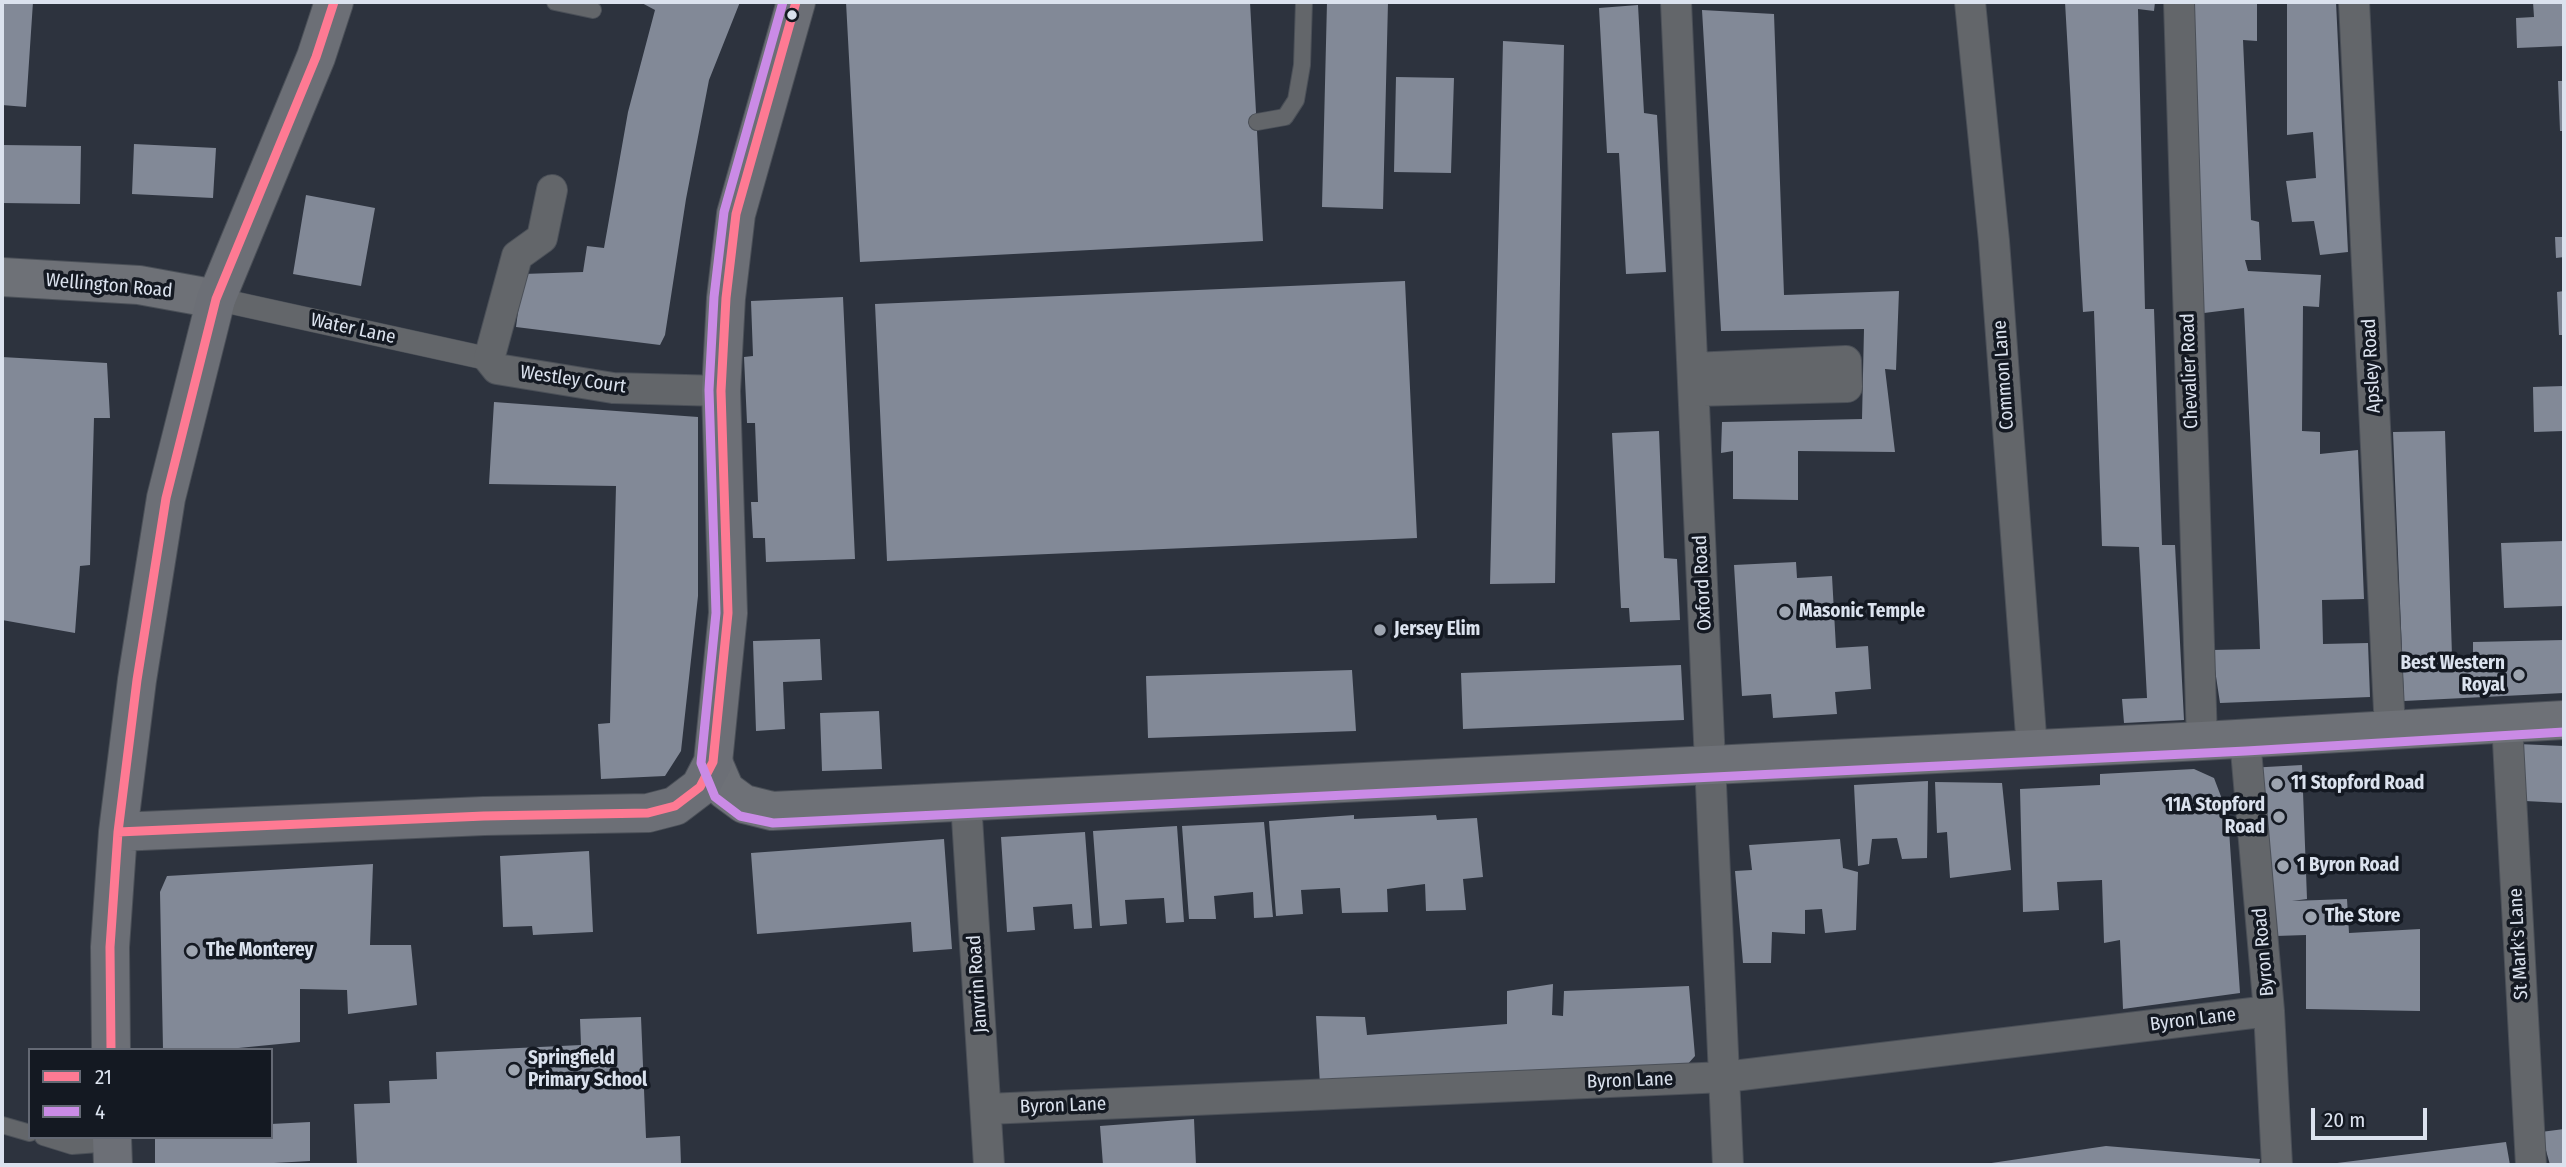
<!DOCTYPE html>
<style>
body{margin:0}
#map{position:relative;width:2566px;height:1167px;overflow:hidden;background:#2d333e;font-family:"Fira Sans Condensed",sans-serif}
canvas{display:block}
.frame{position:absolute;inset:0;border:4px solid #dbe2ee;pointer-events:none}
.legend{position:absolute;left:28px;top:1048px;width:245px;height:91px;box-sizing:border-box;background:#141922;border:2px solid #646974;margin:0;padding:9px 12px;list-style:none;font-size:21px;color:#dbe2ee}
.legend li{display:flex;align-items:center;gap:14px;height:35px}
.legend b{width:35px;border:2px solid #646974}
.scale{position:absolute;left:2311px;top:1108px;width:116px;height:32px;box-sizing:border-box;border:4px solid #dbe2ee;border-top:0;padding-left:9px;font-size:21px;line-height:24px;white-space:nowrap;color:#dbe2ee;-webkit-text-stroke:5px #141922;paint-order:stroke}
</style>
<div id="map">
<canvas width="2566" height="1167"></canvas>
<div class="frame"></div>
<ul class="legend">
<li><b style="height:9px;background:#fe7a93"></b>21</li>
<li><b style="height:9px;background:#ca8be6"></b>4</li>
</ul>
<div class="scale">20 m</div>
</div>
<script>
const g = document.querySelector('canvas').getContext('2d');
g.lineJoin = 'round';
function fill(path, color) {
  g.fillStyle = color;
  g.fill(path, 'evenodd');
}
function shape(rows) {
  const path = new Path2D();
  for (const r of rows) {
    path.moveTo(r[0], r[1]);
    for (let i = 2; i < r.length; i += 2) path.lineTo(r[i], r[i + 1]);
  }
  return path;
}
function stroke(path, color, width, dash) {
  g.strokeStyle = color;
  g.lineWidth = width;
  g.lineCap = dash ? 'butt' : 'round';
  g.setLineDash(dash || []);
  g.stroke(path);
}
function write(font, color, halo, rows, align = 'center') {
  g.font = font + ' "Fira Sans Condensed",sans-serif';
  g.lineWidth = 7;
  g.setLineDash([]);
  g.textBaseline = 'middle';
  g.strokeStyle = halo;
  g.fillStyle = color;
  for (const [text, x, y, turn = 0] of rows) {
    g.save();
    g.translate(x, y);
    g.rotate((+turn || 0) * Math.PI / 180);
    g.textAlign = isNaN(turn) ? turn : align;
    if (halo) g.strokeText(text, 0, 0);
    g.fillText(text, 0, 0);
    g.restore();
  }
}
fill(shape([
 [2,2,33,2,26,107,2,105],
 [640,2,740,2,709,80,686,199,665,335,660,345,516,327,523,274,583,272,587,246,604,248,628,112,655,10],
 [846,2,1250,2,1263,241,860,262],
 [1327,2,1388,2,1383,209,1322,207],
 [2065,2,2155,2,2154,11,2138,9,2145,309,2154,309,2162,545,2175,545,2184,720,2124,723,2122,699,2147,698,2139,547,2102,546,2094,311,2083,312],
 [2194,2,2257,2,2257,41,2243,40,2251,220,2259,222,2261,260,2245,260,2248,271,2321,275,2319,307,2303,306,2302,431,2320,432,2320,454,2358,450,2364,599,2322,600,2323,644,2368,643,2370,697,2220,703,2212,650,2260,649,2259,623,2244,308,2204,313],
 [2287,2,2336,2,2348,252,2320,255,2314,221,2292,222,2286,181,2316,178,2313,132,2287,135],
 [2533,2,2564,2,2564,46,2517,48,2516,18,2534,17],
 [1638,5,1644,113,1657,115,1666,272,1626,274,1619,153,1607,153,1599,8],
 [1702,10,1774,14,1784,295,1899,291,1896,370,1885,369,1895,452,1798,451,1798,500,1733,499,1733,451,1721,453,1722,422,1862,419,1864,329,1721,331],
 [1503,41,1564,45,1555,583,1490,584],
 [1396,77,1454,78,1451,173,1394,172],
 [2558,81,2564,81,2564,131,2560,131],
 [134,144,216,148,213,198,132,194],
 [2,145,81,146,80,204,2,203],
 [306,195,375,208,361,286,293,274],
 [2555,237,2564,237,2564,257,2556,258],
 [1405,281,1417,538,887,561,875,304],
 [2564,291,2564,335,2559,335,2557,292],
 [843,297,855,559,766,562,765,538,753,538,751,502,758,502,755,423,747,423,744,357,753,356,751,301],
 [2,357,107,363,110,418,94,418,90,565,80,566,75,633,2,620],
 [2564,386,2564,431,2534,432,2533,387],
 [494,402,698,417,698,596,681,751,665,776,601,779,598,724,610,723,616,486,489,484],
 [1659,431,1664,558,1677,559,1680,620,1630,622,1629,608,1621,608,1612,433],
 [2445,431,2452,656,2473,657,2473,642,2564,640,2564,693,2404,701,2393,432],
 [2564,541,2564,606,2504,608,2501,543],
 [1796,562,1797,578,1832,576,1836,648,1868,646,1871,689,1835,692,1837,714,1773,718,1771,694,1742,696,1734,565],
 [820,639,822,680,783,682,785,729,756,731,753,641],
 [1681,665,1684,720,1463,729,1461,673],
 [1352,670,1356,731,1148,738,1146,676],
 [879,711,882,769,822,771,820,713],
 [2518,744,2564,746,2564,803,2525,801],
 [2302,765,2307,899,2292,901,2347,899,2349,933,2420,929,2420,1011,2306,1009,2306,935,2276,936,2248,768],
 [2194,769,2214,778,2228,815,2240,993,2123,1009,2120,940,2104,943,2102,880,2057,882,2059,910,2023,912,2020,789,2100,785,2100,774],
 [1928,781,1927,858,1902,859,1897,838,1872,839,1869,864,1858,866,1854,785],
 [1935,782,2002,783,2011,870,1950,878,1947,832,1937,833],
 [1354,815,1354,819,1436,815,1437,820,1477,818,1483,877,1463,879,1466,910,1426,911,1425,884,1387,889,1388,912,1342,913,1340,888,1301,890,1303,914,1276,916,1269,821],
 [1264,822,1273,917,1254,918,1253,892,1214,896,1216,919,1189,919,1182,826],
 [1177,826,1184,922,1166,923,1164,898,1125,900,1127,924,1100,926,1093,831],
 [1085,832,1092,928,1074,929,1072,904,1033,907,1035,930,1007,932,1001,837],
 [944,839,952,949,913,952,911,922,757,934,751,853],
 [1840,839,1843,868,1858,872,1856,930,1825,933,1822,909,1805,910,1805,934,1772,932,1771,963,1743,963,1735,871,1752,870,1749,845],
 [589,851,593,932,533,935,532,926,503,927,500,856],
 [373,864,370,945,411,945,417,1005,348,1014,347,990,300,989,300,1042,218,1050,163,1050,160,892,167,876],
 [1553,984,1552,1015,1563,1016,1564,991,1689,986,1695,1056,1686,1066,1320,1085,1316,1016,1365,1017,1367,1035,1507,1024,1507,991],
 [641,1017,646,1138,680,1136,681,1165,357,1165,354,1104,390,1103,389,1081,437,1079,436,1052,581,1045,580,1019],
 [1194,1119,1196,1165,1103,1165,1100,1126],
 [310,1122,310,1161,238,1165,155,1165,155,1137,271,1137,271,1124],
 [2564,1129,2564,1165,2550,1165,2541,1132],
 [2506,1142,2510,1165,2329,1165,2329,1164],
 [2106,1146,2260,1159,2259,1165,1978,1165]
]), '#828997');
const service = shape([
 [555,2,593,10],
 [1257,122,1285,117,1296,100,1302,65,1304,2],
 [2,1125,30,1133],
 [43,1137,72,1146,112,1143]
]);
const pedestrian = shape([
 [216,299,489,359]
]);
const minor = shape([
 [1676,2,1728,1165],
 [1970,2,1994,241,2032,749],
 [2179,2,2202,741],
 [2354,2,2390,730],
 [552,190,542,238,517,256,489,359,497,369,613,388,721,391],
 [1693,368,1846,361,1847,387,1694,391],
 [2507,723,2531,1165],
 [2245,739,2269,1011,2277,1165],
 [966,802,989,1165],
 [987,1109,1725,1077,2269,1011]
]);
const secondary = shape([
 [2,277,139,285,216,299],
 [713,762,725,790,744,804,772,811,2202,741,2564,720]
]);
const primary = shape([
 [118,832,484,816,648,813,675,806,700,787,713,762,728,613,721,391,726,298,736,214,796,2],
 [111,1050,110,947,118,832,137,680,166,498,216,299,316,57,334,2],
 [112,1137,113,1165]
]);
stroke(service, '#4b5058', 18);
stroke(pedestrian, '#4b5058', 24);
stroke(minor, '#4b5058', 32);
stroke(secondary, '#4b5058', 40);
stroke(primary, '#4b5058', 40);
stroke(service, '#63666a', 16);
stroke(pedestrian, '#63666a', 23);
stroke(minor, '#63666a', 30);
stroke(secondary, '#6e7177', 38);
stroke(primary, '#6c6f76', 38);
stroke(shape([
 [118,832,484,816,648,813,675,806,700,787,713,762,728,613,721,391,726,298,736,214,796,2],
 [111,1050,110,947,118,832,137,680,166,498,216,299,316,57,334,2]
]), '#fe7a93', 9);
stroke(shape([
 [783,2,724,212,714,297,709,390,716,613,701,763,715,797,740,816,773,823,2246,751,2564,732]
]), '#ca8be6', 9);
for (const [x, y, r, color] of [
 [792,15,6,"#dbe2ee"],
 [1785,612,7,"#9ea5b0"],
 [1380,630,7,"#9ea5b0"],
 [2519,675,7,"#9ea5b0"],
 [2277,784,7,"#9ea5b0"],
 [2279,817,7,"#9ea5b0"],
 [2283,866,7,"#9ea5b0"],
 [2311,917,7,"#9ea5b0"],
 [192,951,7,"#9ea5b0"],
 [514,1070,7,"#9ea5b0"]
]) {
  const dot = new Path2D();
  dot.arc(x, y, r, 0, 2 * Math.PI);
  g.fillStyle = color;
  g.fill(dot);
  stroke(dot, '#141922', 2.5);
}
write('19px', '#dbe2ee', '#141922', [
 ["Wellington Road",109,286,5],
 ["Water Lane",353,329,12],
 ["Apsley Road",2372,366,-93],
 ["Chevalier Road",2190,371,-92],
 ["Common Lane",2004,375,-94],
 ["Westley Court",573,380,8],
 ["Oxford Road",1703,583,-93],
 ["St Mark's Lane",2519,944,-93],
 ["Byron Road",2264,952,-95],
 ["Janvrin Road",978,984,-94],
 ["Byron Lane",2193,1020,-7],
 ["Byron Lane",1630,1081,-2],
 ["Byron Lane",1063,1106,-2]
]);
write('bold 19px', '#dbe2ee', '#141922', [
 ["Masonic Temple",1799,612],
 ["Jersey Elim",1394,630],
 ["Best Western",2505,664,"right"],
 ["Royal",2505,686,"right"],
 ["11 Stopford Road",2291,784],
 ["11A Stopford",2265,806,"right"],
 ["Road",2265,828,"right"],
 ["1 Byron Road",2297,866],
 ["The Store",2325,917],
 ["The Monterey",206,951],
 ["Springfield",528,1059],
 ["Primary School",528,1081]
], 'left');
</script>
